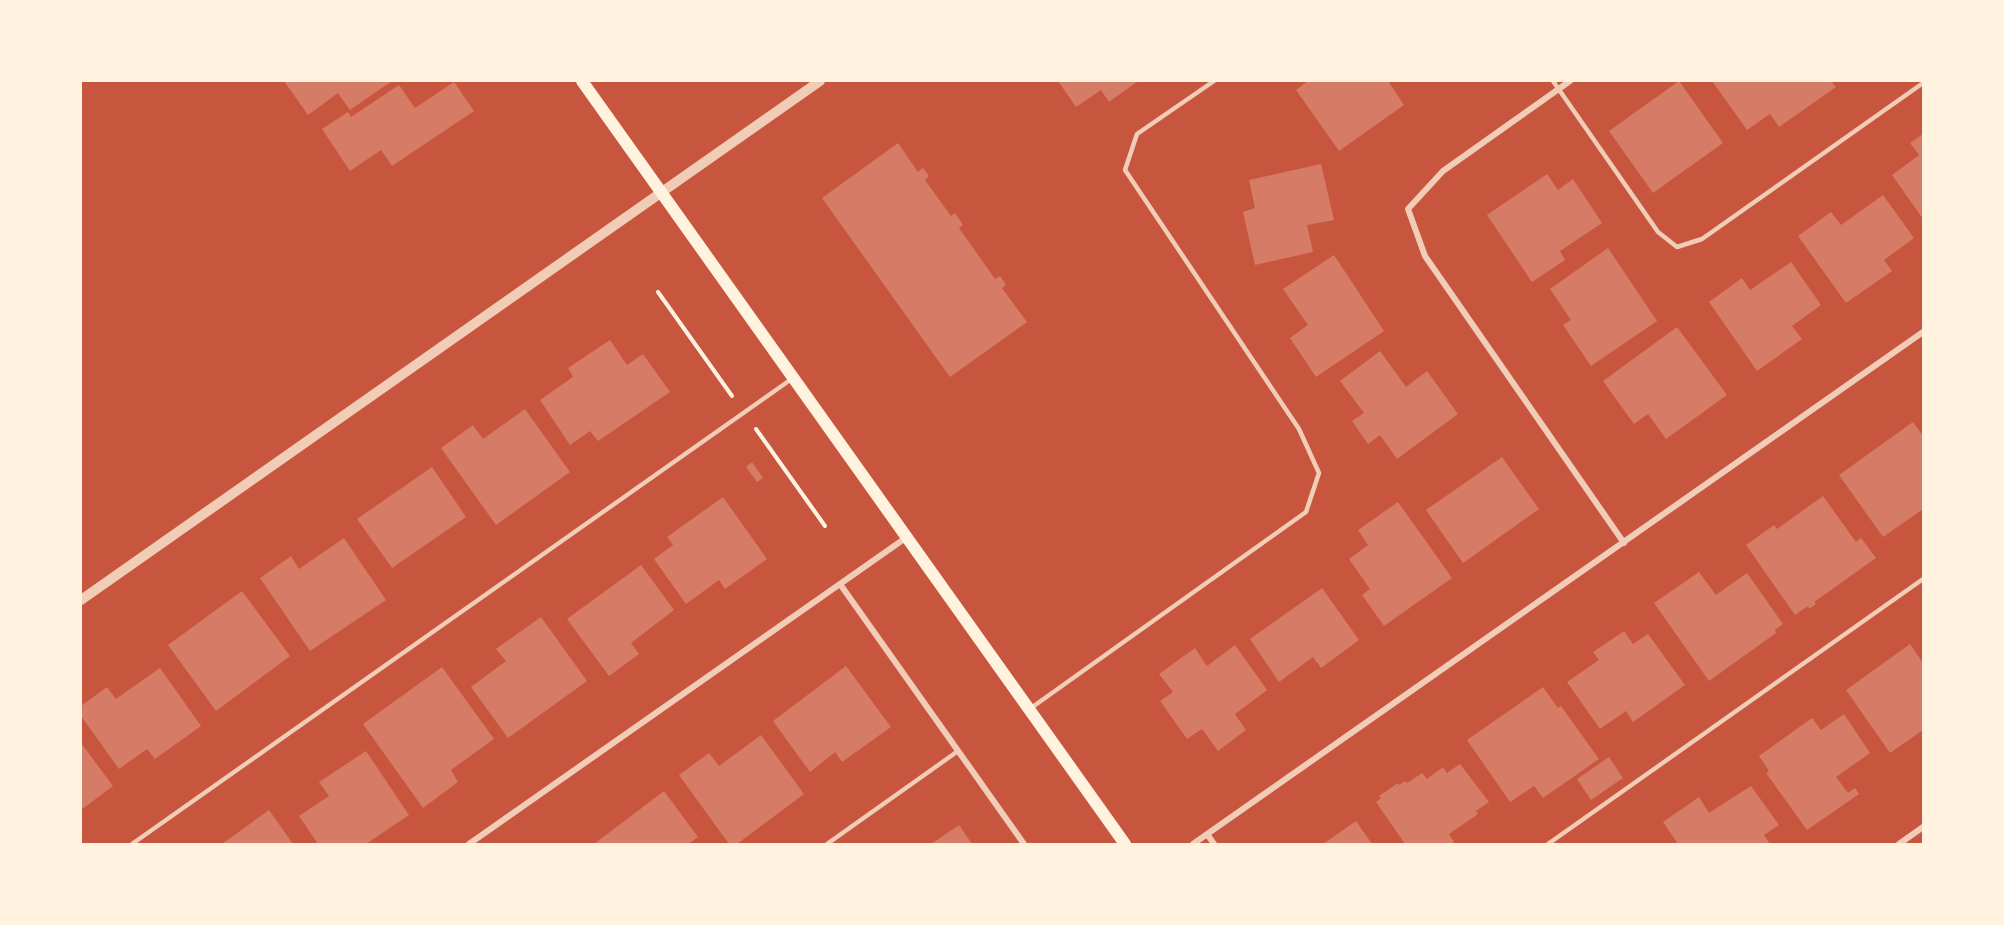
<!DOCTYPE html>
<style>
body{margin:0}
#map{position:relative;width:2004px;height:925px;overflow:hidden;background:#c8553d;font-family:"PT Sans Narrow",sans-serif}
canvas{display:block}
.frame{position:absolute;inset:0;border:82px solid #fff3e0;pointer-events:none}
</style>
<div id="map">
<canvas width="2004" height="925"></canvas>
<div class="frame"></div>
</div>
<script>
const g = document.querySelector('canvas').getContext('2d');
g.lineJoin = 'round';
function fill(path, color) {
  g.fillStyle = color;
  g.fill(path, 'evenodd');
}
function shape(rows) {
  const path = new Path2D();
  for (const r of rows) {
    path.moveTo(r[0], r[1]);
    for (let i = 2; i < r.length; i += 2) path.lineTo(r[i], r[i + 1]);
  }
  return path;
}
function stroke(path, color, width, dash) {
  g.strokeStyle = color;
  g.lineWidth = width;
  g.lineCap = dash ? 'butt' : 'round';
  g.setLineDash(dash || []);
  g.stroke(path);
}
fill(shape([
 [284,81,392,81,350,110,338,93,308,115],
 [1058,81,1138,81,1109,102,1101,90,1076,107],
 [1308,81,1388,81,1404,105,1339,151,1296,90],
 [1679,81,1723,143,1653,193,1609,131],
 [1712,81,1831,81,1836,87,1779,127,1770,114,1747,130],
 [454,82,474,111,392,166,381,150,350,171,322,129,348,112,351,117,399,85,415,108],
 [1923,134,1923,219,1892,175,1919,155,1910,143],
 [898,143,918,172,923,168,929,176,925,180,951,216,955,213,963,225,959,228,995,279,1000,276,1006,285,1002,288,1027,322,950,377,822,198],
 [1321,164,1334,220,1307,225,1313,252,1255,265,1243,212,1255,208,1249,180],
 [1547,174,1558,190,1573,179,1602,223,1560,251,1565,260,1532,282,1487,215],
 [1883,195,1914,238,1884,260,1892,271,1846,303,1798,236,1831,212,1841,225],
 [1608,248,1657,321,1591,366,1563,325,1571,320,1550,289],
 [1334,255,1384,331,1316,377,1290,338,1308,325,1283,289],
 [1791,262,1821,305,1792,326,1802,339,1757,371,1709,302,1742,278,1750,290],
 [1677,327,1727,395,1666,439,1648,414,1634,424,1603,381],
 [610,340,627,365,643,354,670,392,598,441,590,431,570,445,540,400,573,377,568,368],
 [1380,351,1406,387,1427,371,1458,414,1397,459,1380,435,1368,444,1352,421,1364,413,1340,381],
 [525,409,570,472,496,525,441,448,473,425,483,439],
 [1913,422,1923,436,1923,509,1883,537,1839,475],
 [1502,457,1539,509,1463,563,1426,510],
 [752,462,763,478,757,482,746,467],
 [432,467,466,517,392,568,357,519],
 [1823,496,1856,542,1861,538,1876,558,1814,602,1816,604,1809,609,1808,606,1795,615,1746,545,1774,525,1777,529],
 [723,497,767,559,725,589,719,580,686,604,654,559,673,545,667,537],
 [1398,502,1452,578,1384,626,1362,595,1370,589,1349,559,1368,545,1358,530],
 [344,538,386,600,310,651,260,578,291,556,299,569],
 [641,565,674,610,631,643,639,654,609,676,567,619],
 [1699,572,1716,595,1747,573,1783,624,1775,630,1776,633,1709,681,1654,603],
 [1322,588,1359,640,1321,668,1313,657,1279,682,1250,639],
 [242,591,290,656,216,711,168,645],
 [541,617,587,681,508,738,471,687,506,661,496,649],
 [1624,631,1633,644,1648,634,1685,685,1633,722,1626,711,1600,729,1567,682,1599,660,1593,652],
 [1910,644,1923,663,1923,730,1890,753,1846,690],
 [1235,645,1267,690,1235,714,1246,730,1218,751,1202,729,1187,739,1160,701,1173,692,1159,674,1195,648,1207,666],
 [846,666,891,727,842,762,835,752,810,772,773,721],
 [442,667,494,739,451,770,458,782,423,808,363,724],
 [160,668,201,726,155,759,147,749,119,769,81,716,81,706,107,687,116,699],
 [1543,687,1558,708,1561,706,1599,759,1543,798,1534,786,1510,802,1467,740],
 [1844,714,1870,753,1836,777,1848,793,1855,788,1859,794,1807,830,1766,773,1769,771,1759,756,1812,718,1821,730],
 [761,735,804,794,737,844,729,844,679,775,709,753,719,766],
 [81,743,113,786,81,810],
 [366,751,409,815,366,844,318,844,299,816,329,796,319,782],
 [1609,757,1623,778,1591,800,1577,779],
 [1460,764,1489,802,1476,811,1478,814,1449,834,1454,842,1451,844,1405,844,1376,802,1381,798,1379,796,1398,783,1399,785,1405,781,1407,783,1422,773,1427,779,1443,767,1447,773],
 [1751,786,1779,825,1764,835,1770,844,1678,844,1663,822,1699,797,1709,813],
 [664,791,698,837,688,844,594,844],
 [269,810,293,844,222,844],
 [1356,821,1372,844,1323,844],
 [959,825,972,844,931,844]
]), '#d67c66');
stroke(shape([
 [658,292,732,396],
 [756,429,825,526]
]), '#fff3e0', 4);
stroke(shape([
 [1553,81,1658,232,1677,247,1702,239,1923,83],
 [1031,708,1306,512,1319,473,1299,429,1125,170,1137,134,1214,81],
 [132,844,793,378],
 [827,844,958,751],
 [1548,844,1923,579]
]), '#f1ccb7', 4.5);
stroke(shape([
 [1570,81,1443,171,1408,209,1425,256,1624,543],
 [840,584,1024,844],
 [1207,834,1214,844],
 [469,844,907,537],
 [1193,844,1923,332],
 [1899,844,1923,827]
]), '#f1ccb7', 6);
stroke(shape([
 [81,600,820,81]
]), '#f1ccb7', 10);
stroke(shape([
 [582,81,1125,844]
]), '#fff3e0', 12);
</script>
